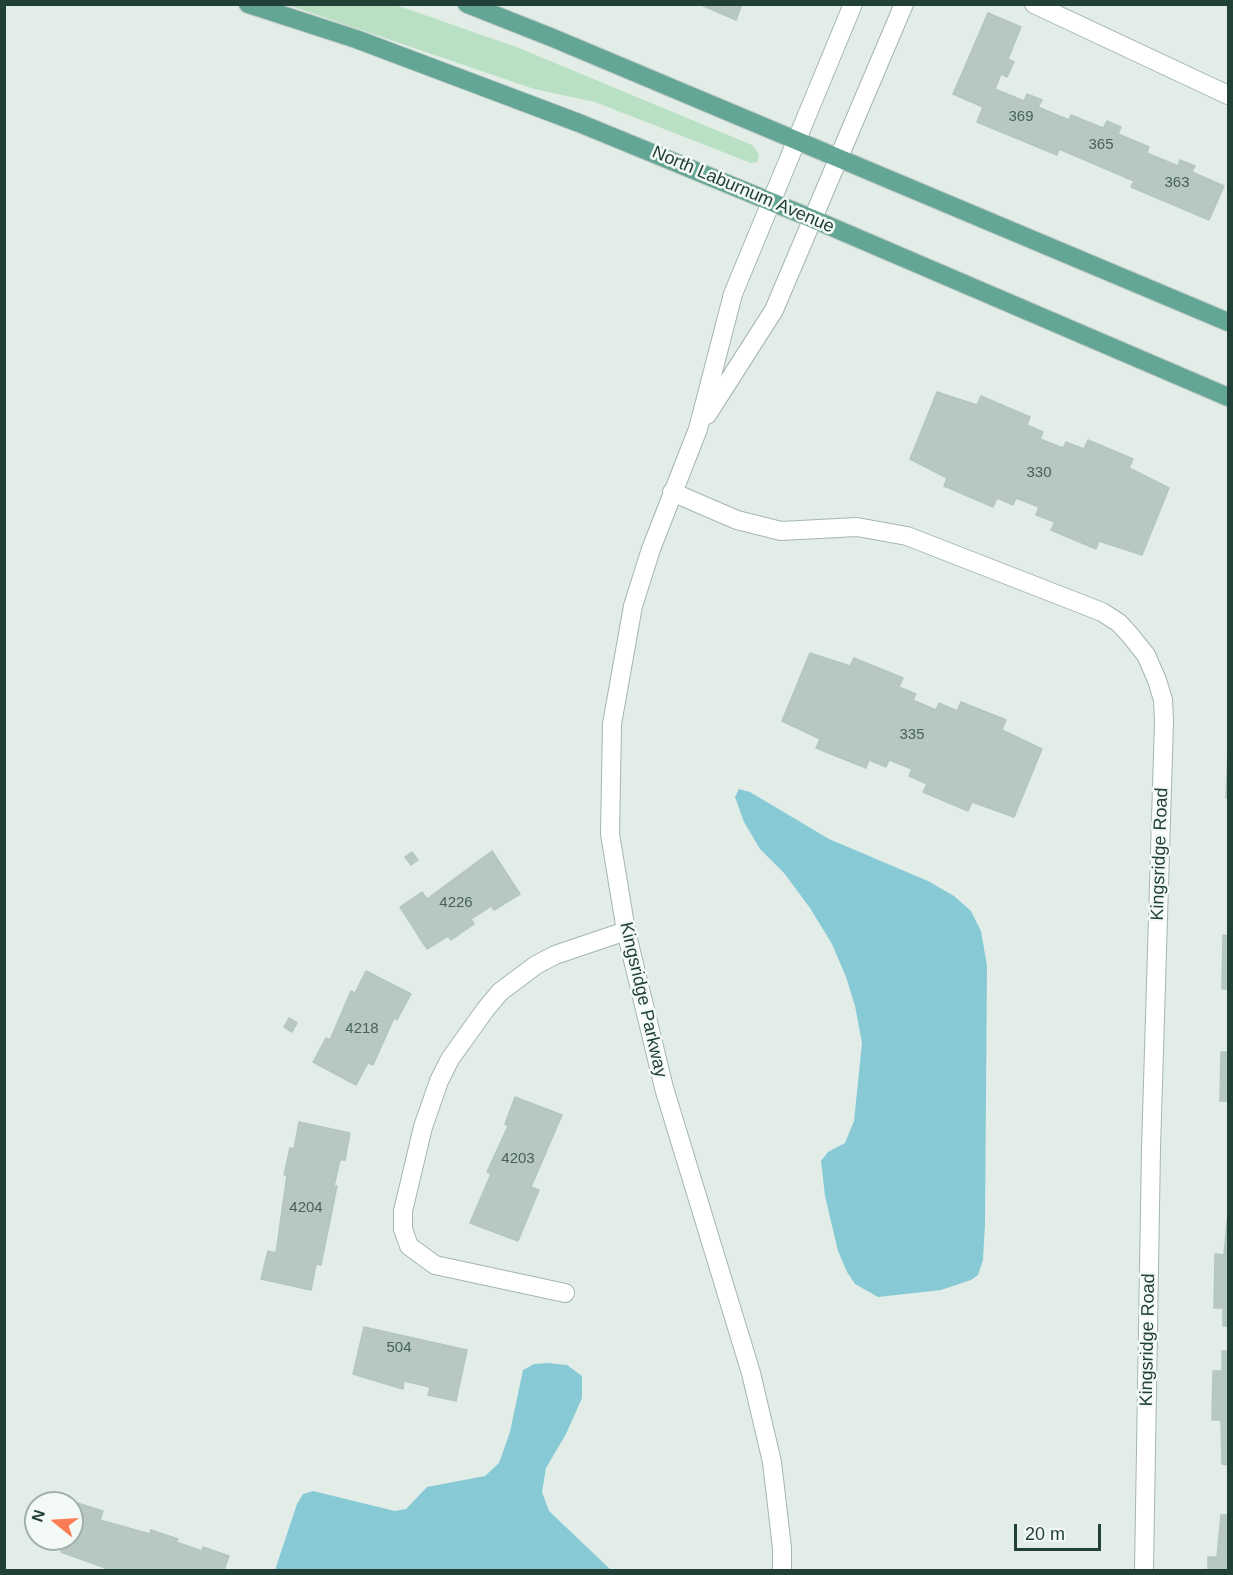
<!DOCTYPE html>
<style>
body{margin:0}
#map{position:relative;width:1233px;height:1575px;overflow:hidden;background:#e2ede8;font-family:Helvetica,sans-serif}
canvas{display:block}
.frame{position:absolute;inset:0;border:6px solid #214037;pointer-events:none}
.north{position:absolute;left:24px;top:1491px;width:60px;height:60px;box-sizing:border-box;background:#f3faf6;border:2px solid #9fb0aa;border-radius:50%;rotate:288deg;font-size:16px;font-weight:700;line-height:24px;text-align:center;color:#214037}
.north::after{content:'';display:block;margin:auto;width:21px;height:27px;background:#fa7c54;clip-path:polygon(50% 0,100% 100%,50% 72%,0 100%)}
.scale{position:absolute;left:1014px;top:1524px;width:87px;height:27px;box-sizing:border-box;border:3px solid #214037;border-top:0;padding-left:8px;font-size:18px;line-height:21px;white-space:nowrap;color:#214037;-webkit-text-stroke:4px #f3faf6;paint-order:stroke}
</style>
<div id="map">
<canvas width="1233" height="1575"></canvas>
<div class="frame"></div>
<div class="north">N</div>
<div class="scale">20 m</div>
</div>
<script>
const g = document.querySelector('canvas').getContext('2d');
g.lineJoin = 'round';
function fill(path, color) {
  g.fillStyle = color;
  g.fill(path, 'evenodd');
}
function shape(rows) {
  const path = new Path2D();
  for (const r of rows) {
    path.moveTo(r[0], r[1]);
    for (let i = 2; i < r.length; i += 2) path.lineTo(r[i], r[i + 1]);
  }
  return path;
}
function stroke(path, color, width, dash) {
  g.strokeStyle = color;
  g.lineWidth = width;
  g.lineCap = dash ? 'butt' : 'round';
  g.setLineDash(dash || []);
  g.stroke(path);
}
function write(font, color, halo, rows, align = 'center') {
  g.font = font + ' Helvetica,sans-serif';
  g.lineWidth = 5;
  g.setLineDash([]);
  g.textBaseline = 'middle';
  g.strokeStyle = halo;
  g.fillStyle = color;
  for (const [text, x, y, turn = 0] of rows) {
    g.save();
    g.translate(x, y);
    g.rotate((+turn || 0) * Math.PI / 180);
    g.textAlign = isNaN(turn) ? turn : align;
    if (halo) g.strokeText(text, 0, 0);
    g.fillText(text, 0, 0);
    g.restore();
  }
}
fill(shape([
 [288,5,396,5,519,48,752,145,759,154,757,162,751,163,595,102,534,89]
]), '#bae0c4');
fill(shape([
 [739,789,750,792,829,839,928,881,954,896,971,911,981,931,987,966,985,1223,983,1260,978,1275,971,1280,941,1290,878,1297,855,1284,847,1272,838,1251,825,1196,821,1161,828,1152,845,1143,854,1121,862,1043,855,1006,846,977,832,944,810,908,784,873,760,849,744,822,735,797],
 [548,1363,567,1365,582,1376,582,1398,566,1434,546,1468,542,1492,549,1511,611,1570,275,1570,297,1504,303,1494,313,1491,395,1511,406,1509,427,1487,485,1476,499,1463,510,1432,523,1370,534,1364]
]), '#87cad6');
const building = shape([
 [699,4,742,4,736,20,699,4],
 [988,13,1021,27,1008,59,1014,62,1007,77,1001,74,995,89,1024,101,1027,94,1042,100,1038,107,1069,120,1071,115,1103,128,1107,121,1121,127,1118,134,1149,147,1147,153,1178,166,1180,160,1195,166,1192,172,1224,186,1209,220,1131,187,1134,181,1059,149,1057,155,977,122,983,107,953,94,988,13],
 [937,392,977,405,981,396,1030,417,1027,425,1043,432,1040,439,1063,448,1066,442,1084,449,1088,440,1133,459,1129,468,1169,488,1142,555,1099,541,1096,549,1051,530,1055,522,1036,515,1039,507,1016,498,1013,505,997,498,993,507,944,486,947,478,910,459,937,392],
 [810,653,850,666,854,658,903,678,899,687,916,694,913,700,936,710,939,703,957,711,961,702,1006,720,1002,730,1042,749,1014,817,972,802,968,811,923,792,927,784,909,776,912,769,889,760,886,767,869,760,866,768,816,748,820,739,782,721,810,653],
 [1228,750,1228,798,1226,798,1228,750],
 [492,851,520,894,494,910,491,906,471,919,474,924,451,940,448,936,427,949,400,907,422,892,427,899,492,851],
 [412,852,418,860,411,865,405,857,412,852],
 [1223,935,1228,936,1228,989,1222,989,1223,935],
 [366,971,411,994,397,1020,394,1018,373,1065,368,1063,356,1085,313,1062,326,1038,330,1040,351,991,355,993,366,971],
 [289,1018,297,1023,292,1032,284,1027,289,1018],
 [1221,1052,1228,1052,1228,1101,1220,1101,1221,1052],
 [515,1097,562,1115,531,1187,539,1190,518,1241,470,1223,491,1174,487,1172,508,1126,505,1124,515,1097],
 [299,1122,350,1133,345,1160,340,1160,334,1186,337,1186,321,1265,316,1264,311,1290,261,1279,268,1251,276,1253,287,1175,284,1175,290,1148,294,1149,299,1122],
 [1228,1212,1228,1326,1223,1326,1223,1308,1214,1308,1215,1254,1224,1255,1228,1212],
 [364,1327,467,1350,456,1401,428,1395,430,1387,404,1381,403,1389,353,1374,364,1327],
 [1222,1351,1228,1351,1228,1465,1222,1464,1221,1420,1212,1420,1213,1371,1222,1371,1222,1351],
 [77,1503,103,1511,100,1520,150,1534,151,1530,178,1539,176,1542,202,1551,203,1547,229,1556,224,1570,120,1570,112,1568,111,1570,61,1552,65,1539,72,1539,72,1518,77,1503],
 [1221,1515,1228,1515,1228,1570,1208,1570,1208,1557,1217,1557,1221,1515]
]);
fill(building, '#b7c8c1');
stroke(building, '#b4c7bf', 1.5);
const minor = shape([
 [1034,4,1228,95],
 [707,415,774,310,904,4],
 [672,492,737,520,781,531,857,527,907,536,1102,612,1119,623,1130,635,1146,655,1157,680,1163,700,1164,721,1151,1148,1144,1570],
 [565,1293,435,1265,409,1246,403,1229,403,1211,423,1127,439,1081,450,1059,485,1010,500,992,536,965,555,955,626,931],
 [782,1570,782,1548,772,1462,751,1373,664,1088,626,931,610,834,612,724,633,606,651,549,698,429,733,294,853,4]
]);
const major = shape([
 [248,4,356,39,579,123,813,219,1228,397],
 [467,4,553,38,1228,322]
]);
stroke(minor, '#a4b6af', 20);
stroke(major, '#c1cac7', 20);
stroke(minor, '#fff', 18);
stroke(major, '#64a695', 18);
write('15px', '#46625a', null, [
 ["369",1021,117],
 ["365",1101,145],
 ["363",1177,183],
 ["330",1039,473],
 ["335",912,735],
 ["4226",456,903],
 ["4218",362,1029],
 ["4203",518,1159],
 ["4204",306,1208],
 ["504",399,1348]
]);
write('18px', '#214037', '#f3faf6', [
 ["North Laburnum Avenue",743,190,23],
 ["Kingsridge Road",1160,854,-88],
 ["Kingsridge Parkway",643,1000,77],
 ["Kingsridge Road",1148,1340,-89]
]);
</script>
